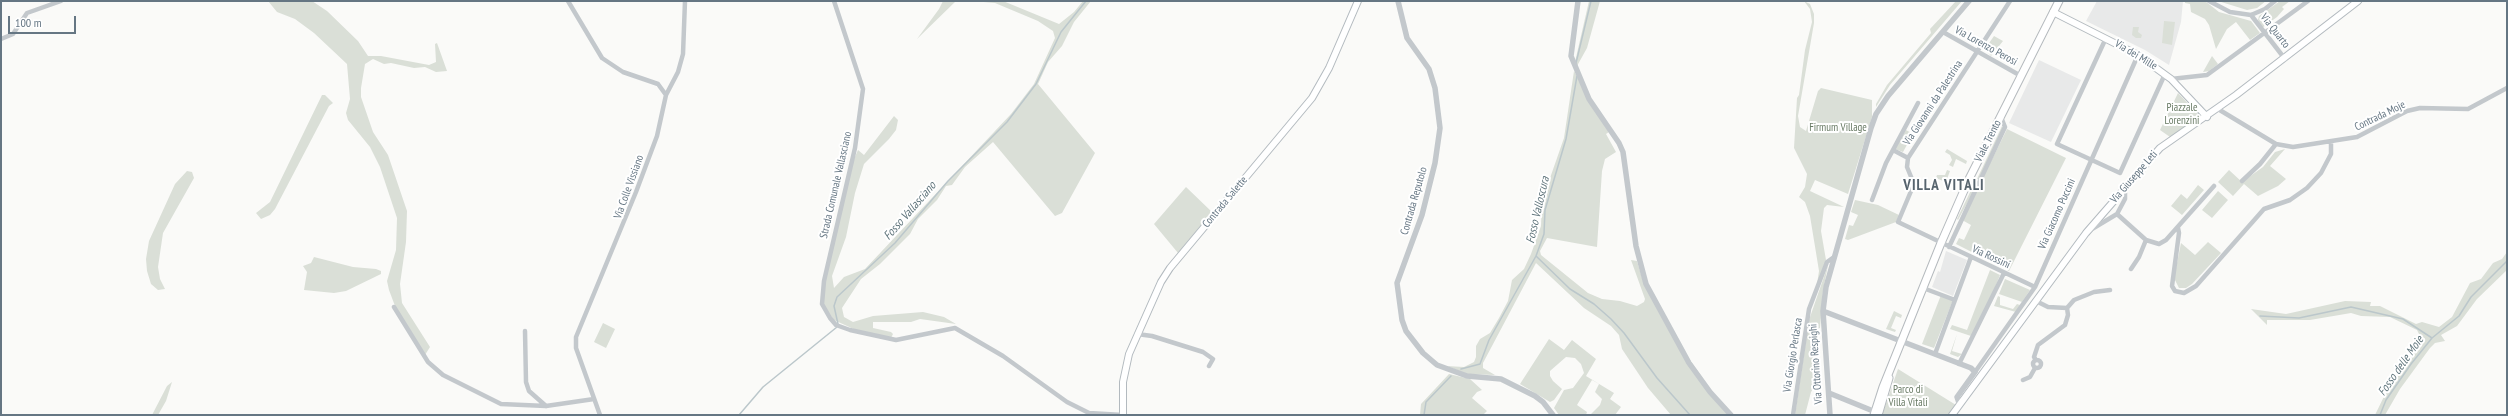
<!DOCTYPE html>
<style>
body{margin:0}
#map{position:relative;width:2508px;height:416px;overflow:hidden;background:#fafaf8;font-family:"PT Sans Narrow",sans-serif}
canvas{display:block}
.frame{position:absolute;inset:0;border:2px solid #657683;pointer-events:none}
.scale{position:absolute;left:8px;top:16px;width:68px;height:18px;box-sizing:border-box;border:2px solid #657683;border-top:0;padding-left:5px;font-size:12px;line-height:14px;white-space:nowrap;color:#657683;-webkit-text-stroke:3px #fff;paint-order:stroke}
</style>
<div id="map">
<canvas width="2508" height="416"></canvas>
<div class="frame"></div>
<div class="scale">100 m</div>
</div>
<script>
const g = document.querySelector('canvas').getContext('2d');
g.lineJoin = 'round';
function fill(path, color) {
  g.fillStyle = color;
  g.fill(path, 'evenodd');
}
function shape(rows) {
  const path = new Path2D();
  for (const r of rows) {
    if (r.length === 3) {
      path.moveTo(r[0] + r[2], r[1]);
      path.arc(r[0], r[1], r[2], 0, 2 * Math.PI);
      continue;
    }
    path.moveTo(r[0], r[1]);
    for (let i = 2; i < r.length; i += 2) path.lineTo(r[i], r[i + 1]);
  }
  return path;
}
function stroke(path, color, width, dash) {
  g.strokeStyle = color;
  g.lineWidth = width;
  g.lineCap = dash ? 'butt' : 'round';
  g.setLineDash(dash || []);
  g.stroke(path);
}
function write(font, color, halo, rows, align = 'center') {
  g.font = font + ' "PT Sans Narrow",sans-serif';
  g.lineWidth = 4;
  g.setLineDash([]);
  g.textBaseline = 'middle';
  g.strokeStyle = halo;
  g.fillStyle = color;
  for (const [text, x, y, turn = 0] of rows) {
    g.save();
    g.translate(x, y);
    g.rotate((+turn || 0) * Math.PI / 180);
    g.textAlign = isNaN(turn) ? turn : align;
    if (halo) g.strokeText(text, 0, 0);
    g.fillText(text, 0, 0);
    g.restore();
  }
}
fill(shape([
 [2097,1,2183,1,2181,22,2169,65,2145,50,2086,21],
 [2039,60,2081,80,2051,142,2009,123],
 [1946,251,1967,260,1953,296,1932,287,1938,271,1940,272]
]), '#e8e9e9');
fill(shape([
 [268,1,312,1,327,11,358,41,368,56,381,56,429,65,436,62,435,44,437,43,447,71,436,72,425,67,414,68,391,63,384,64,373,59,365,64,361,88,361,97,373,132,388,155,407,211,406,242,400,284,402,303,430,347,425,355,395,306,389,290,387,281,396,250,397,218,380,167,370,147,348,120,346,113,350,99,347,64,314,33,295,19,277,12],
 [943,1,956,1,917,39,939,9],
 [972,1,1003,1,1059,24,1074,12,1083,1,1091,1,1074,22,1062,46,1048,62,1038,84,1095,153,1062,213,1055,216,993,142,965,167,952,185,946,186,937,200,918,219,910,234,880,264,861,279,842,308,844,317,853,322,873,316,923,312,944,317,956,324,920,319,911,322,873,322,873,328,891,332,893,334,891,338,858,331,834,320,823,305,825,283,854,159,858,150,864,155,894,116,898,120,896,130,889,139,864,164,855,193,846,237,832,276,834,288,844,277,865,269,1011,114,1034,84,1055,38,1053,31,1038,21,995,3],
 [1589,1,1600,1,1587,48,1577,66,1575,62],
 [1804,1,1810,4,1814,14,1814,23,1798,116,1800,127,1806,131,1818,91,1821,88,1872,100,1872,117,1848,194,1815,180,1810,191,1844,207,1827,205,1824,208,1821,231,1826,260,1817,284,1819,271,1810,216,1805,202,1799,197,1805,187,1807,174,1794,148,1797,98,1799,95,1805,50,1812,22,1810,9],
 [1956,1,1962,1,1890,85,1876,107,1876,104,1887,85,1931,33,1930,29],
 [2185,1,2205,1,2219,12,2251,21,2260,33,2250,40,2236,22,2227,29,2216,49,2209,25,2205,19,2191,12,2190,4,2185,3],
 [2218,1,2266,1,2257,8,2247,10],
 [2280,1,2290,1,2282,7,2284,9,2277,17,2262,28,2258,20,2259,16],
 [2164,21,2175,22,2172,45,2162,43],
 [2133,27,2139,27,2138,32,2142,35,2141,38,2136,38,2132,35],
 [1994,36,2003,41,1991,56,1983,47,1984,44,1987,46],
 [2212,56,2218,64,2209,71,2203,72],
 [1574,71,1609,132,1606,134,1616,152,1605,159,1602,171,1597,247,1547,238,1540,251,1541,255,1588,293,1602,299,1620,301,1637,306,1644,302,1645,299,1631,260,1637,261,1643,281,1670,332,1729,415,1671,415,1648,388,1622,349,1619,335,1611,326,1584,308,1536,263,1483,363,1483,368,1495,375,1467,374,1447,366,1464,367,1474,362,1476,357,1476,346,1480,339,1490,333,1499,318,1508,301,1512,280,1524,269,1531,254,1541,226,1542,201,1564,138],
 [2178,93,2200,116,2170,137,2160,130],
 [322,95,325,95,333,103,329,106,275,209,270,215,261,219,256,213,270,202],
 [2002,126,2003,128,1979,180,1977,179],
 [2007,129,2066,158,2009,271,1956,244,1959,238,1964,240,1971,225,1962,220],
 [1906,130,1913,134,1903,152,1895,149],
 [1947,149,1967,161,1966,164,1956,159,1953,167,1949,165,1952,160,1950,155,1945,152],
 [2285,149,2270,166,2286,179,2278,186,2258,196,2244,184,2233,196,2218,182,2229,170,2242,182,2263,167,2275,152],
 [1947,170,1950,171,1947,179,1956,184,1955,186,1936,178,1937,175,1945,175],
 [187,171,192,172,194,178,163,233,158,267,160,279,165,289,158,290,151,284,147,271,146,259,149,241,175,184],
 [2198,185,2204,190,2182,215,2171,206,2181,194,2187,199],
 [1973,186,1976,187,1958,220,1957,219],
 [1186,187,1212,212,1178,253,1154,224],
 [2218,191,2228,200,2212,218,2202,210],
 [1855,200,1878,205,1899,215,1896,222,1848,240,1845,239,1849,225,1853,226,1858,215,1851,212],
 [2208,242,2221,253,2192,284,2186,288,2179,288,2174,278,2181,243,2195,255],
 [2507,252,2507,270,2477,299,2457,326,2441,335,2445,341,2435,343,2430,348,2400,389,2385,415,2375,415,2392,380,2422,340,2417,330,2390,317,2361,316,2351,313,2310,320,2267,320,2267,325,2251,309,2286,314,2345,301,2371,302,2370,306,2380,306,2416,324,2422,322,2439,327,2452,317,2470,283,2481,279,2493,263,2502,259],
 [314,257,353,267,376,269,381,271,381,274,346,291,334,293,304,290,307,272,303,266,311,263],
 [1828,265,1823,291,1820,328,1817,329,1819,386,1815,386,1811,392,1805,415,1795,415,1809,320],
 [1990,270,2000,275,1988,305,1971,336,1950,329,1952,325,1967,330],
 [2005,279,2030,290,2022,302,1999,294],
 [1941,295,1953,300,1934,348,1922,344],
 [1998,296,2000,297,2000,305,2013,309,2017,304,2020,305,2016,312,1994,306],
 [1894,311,1902,315,1901,318,1896,316,1891,328,1896,330,1895,332,1886,329],
 [603,323,615,329,606,348,594,342],
 [1957,334,1952,351,1962,354,1958,357,1950,354],
 [1549,339,1564,350,1572,340,1596,359,1586,376,1614,393,1610,399,1621,407,1615,415,1590,415,1600,405,1602,399,1595,392,1599,384,1592,380,1577,405,1587,412,1586,415,1559,415,1554,408,1564,390,1573,388,1584,373,1581,364,1575,358,1566,357,1550,371,1550,376,1553,381,1562,389,1554,400,1550,402,1520,384],
 [1898,369,1956,405,1949,415,1882,415],
 [1449,374,1470,379,1482,390,1477,392,1472,398,1487,411,1483,415,1420,415,1421,404],
 [172,382,166,401,158,415,152,415,167,386]
]), '#dadfd7');
stroke(shape([
 [1576,63,1591,1],
 [1536,256,1570,289,1594,304,1611,319,1624,333,1657,378,1690,415],
 [2260,316,2299,318,2351,307,2403,319,2432,338],
 [838,324,834,306,837,297,895,243,948,181,1007,122,1036,84,1061,32,1086,1],
 [1461,369,1480,364,1489,340,1536,256,1544,234,1545,210,1566,139,1577,76],
 [739,415,763,387,837,327],
 [1424,415,1426,402,1451,376],
 [2380,415,2386,400,2411,364,2432,338,2459,316,2471,297,2507,261]
]), '#bbc7cb', 1.5);
const secondary = shape([
 [2053,12,2138,55,2171,79,2207,117],
 [1123,415,1123,382,1129,354,1161,282,1170,268,1312,98,1329,68,1358,1],
 [1952,415,2086,233,2160,148,2236,95,2358,1]
]);
const primary = shape([
 [1879,412,1889,378],
 [1874,415,1883,387,1941,243,1969,179,2059,1]
]);
stroke(secondary, '#b3babf', 8);
stroke(primary, '#b5babe', 9);
stroke(shape([
 [568,1,602,58,623,72,658,84,666,95,657,136,636,192,576,337,576,348,600,415],
 [834,1,863,89,855,148,824,281,822,304,830,318,836,325,850,330,896,340,955,328,1003,356,1067,402,1089,413,1123,415],
 [2010,1,1908,158,1907,167,1914,184,1898,222,2035,287],
 [2209,1,2230,12,2251,15,2265,9,2275,1],
 [2251,15,2285,59],
 [1943,32,2021,76],
 [2106,38,2057,144,2120,173,2165,74],
 [1,39,13,34,27,13,61,1],
 [2171,79,2207,75,2308,1],
 [666,95,678,72,683,54,685,1],
 [2218,109,2276,144,2293,147,2357,137,2407,111,2420,108,2468,109,2507,88],
 [1893,150,1908,158],
 [2242,181,2260,164,2276,144],
 [1872,200,1886,163,1918,103],
 [2117,214,2146,240,2159,244,2166,240,2214,186],
 [2178,228,2179,233,2172,286,2175,291,2184,293,2196,286,2264,209,2290,200,2307,188,2321,173,2331,154,2331,142],
 [2087,232,2117,214,2125,199,2125,188],
 [1949,247,2005,127,2001,117],
 [2131,269,2139,257,2146,240],
 [1923,288,1955,300],
 [2036,301,2048,307,2067,308,2074,300,2094,292,2110,290],
 [394,307,428,362,443,375,501,404,546,406,594,399],
 [525,331,526,382,529,391,546,406],
 [1137,334,1152,336,1203,352,1213,359,1209,366],
 [1935,354,1971,257],
 [2036,360,2034,357,2038,345,2065,325,2068,315,2067,308],
 [2037,364,4],
 [1959,364,2004,273],
 [1975,372,2035,287,2138,55],
 [2023,380,2030,377,2035,368],
 [1793,415,1809,309,1827,262,1834,257]
]), '#c3c8cc', 4.5);
stroke(shape([
 [1398,1,1407,38,1429,69,1435,88,1440,128,1435,163,1422,215,1397,283,1402,320,1406,331,1423,353,1437,365,1467,376,1501,379,1535,396,1543,402,1553,415],
 [1578,1,1571,56,1589,99,1619,143,1623,152,1636,246,1646,284,1689,363,1710,392,1731,415],
 [1823,311,1971,368,1975,372,1957,397,1959,403],
 [1829,393,1878,413],
 [1830,415,1823,311,1826,287,1871,128,1876,114,1888,96,1969,1]
]), '#c3c8cc', 5.5);
stroke(secondary, '#fff', 6);
stroke(primary, '#fff', 7);
write('11px', '#657683', '#fff', [
 ["Via Quarto",2275,31,52],
 ["Via Lorenzo Perosi",1986,46,29],
 ["Via dei Mille",2136,55,31],
 ["Via Giovanni da Palestrina",1933,103,-57],
 ["Contrada Moje",2380,116,-26],
 ["Viale Trento",1988,141,-63],
 ["Via Giuseppe Leti",2134,177,-49],
 ["Strada Comunale Vallasciano",836,185,-77],
 ["Via Colle Vissiano",629,187,-70],
 ["Contrada Reputolo",1414,201,-74],
 ["Contrada Salette",1225,202,-50],
 ["Via Giacomo Puccini",2057,214,-66],
 ["Via Rossini",1991,257,25],
 ["Via Giorgio Perlasca",1793,355,-81],
 ["Via Ottorino Respighi",1816,364,-94]
]);
write('11px', '#687a64', '#fff', [
 ["Piazzale",2182,108],
 ["Lorenzini",2182,121],
 ["Firmum Village",1838,128],
 ["Parco di",1908,390],
 ["Villa Vitali",1908,403]
]);
write('italic 12px', '#60757c', '#fff', [
 ["Fosso Valloscura",1538,210,-77],
 ["Fosso Vallasciano",910,211,-49],
 ["Fosso delle Moie",2401,366,-55]
]);
g.letterSpacing = '1px';
write('bold 15px', '#57646e', '#fff', [
 ["VILLA VITALI",1944,186]
]);
g.letterSpacing = '0px';
</script>
